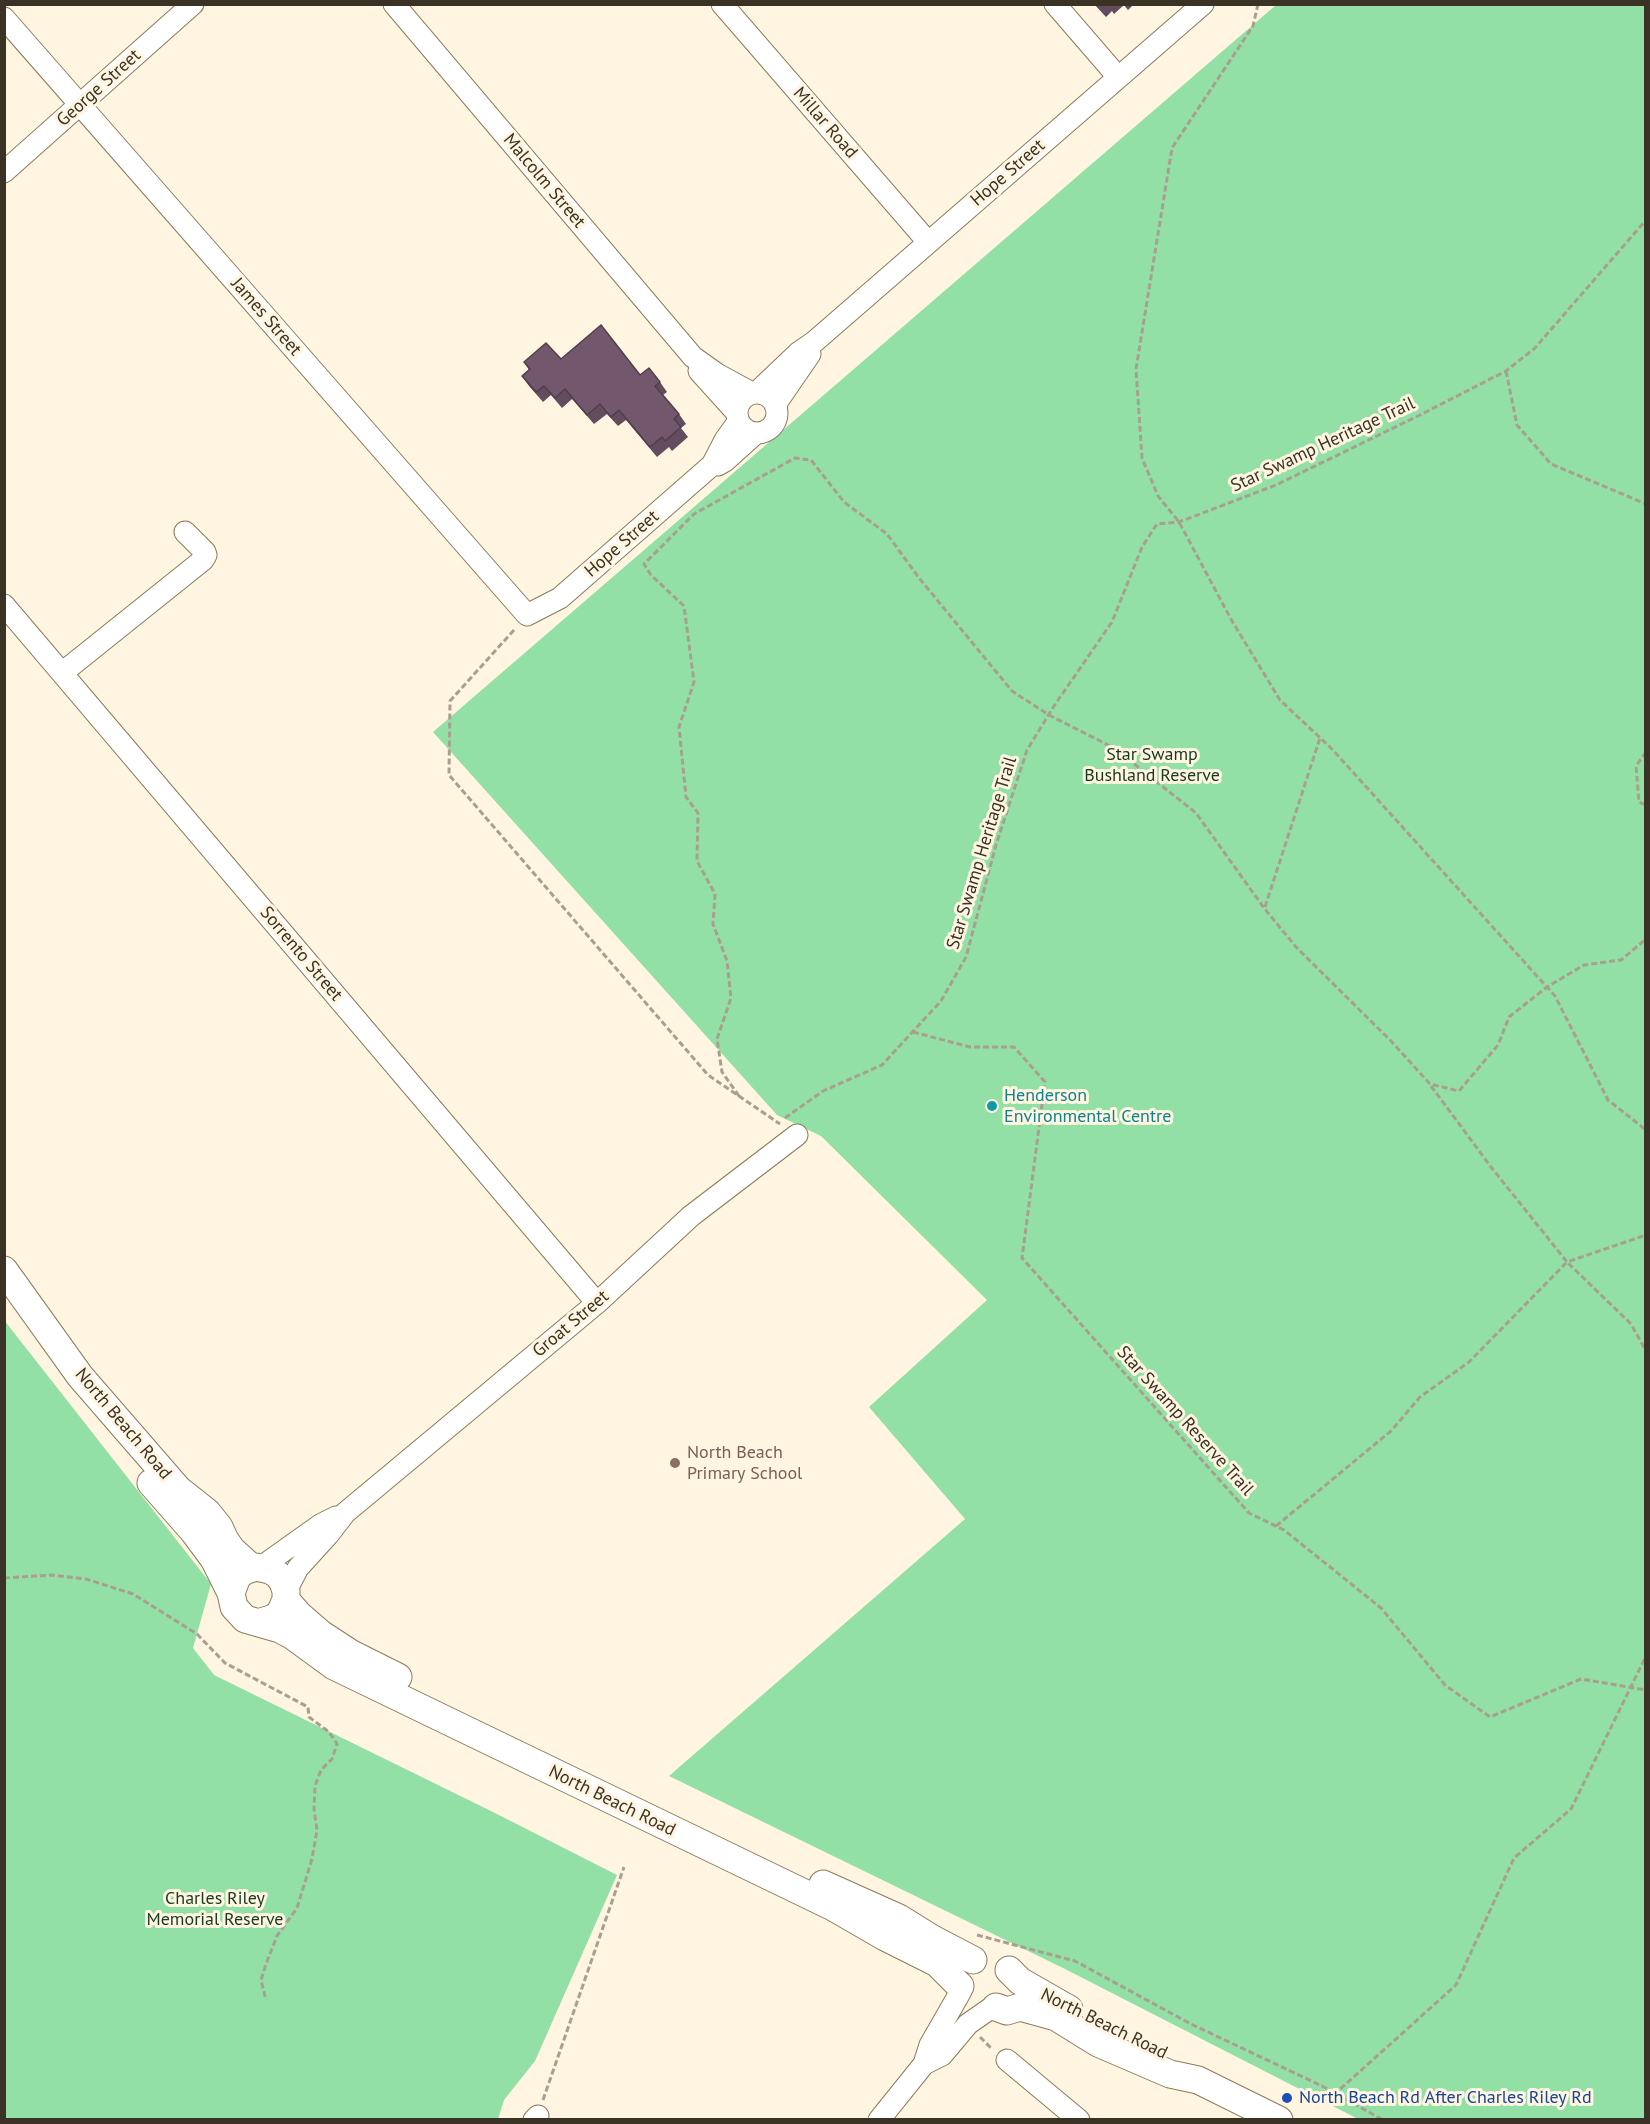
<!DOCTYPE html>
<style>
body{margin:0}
#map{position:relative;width:1650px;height:2124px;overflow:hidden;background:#fff5e0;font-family:"PT Sans",sans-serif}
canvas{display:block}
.frame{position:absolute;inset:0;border:6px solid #393225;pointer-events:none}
</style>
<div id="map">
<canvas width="1650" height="2124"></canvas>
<div class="frame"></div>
</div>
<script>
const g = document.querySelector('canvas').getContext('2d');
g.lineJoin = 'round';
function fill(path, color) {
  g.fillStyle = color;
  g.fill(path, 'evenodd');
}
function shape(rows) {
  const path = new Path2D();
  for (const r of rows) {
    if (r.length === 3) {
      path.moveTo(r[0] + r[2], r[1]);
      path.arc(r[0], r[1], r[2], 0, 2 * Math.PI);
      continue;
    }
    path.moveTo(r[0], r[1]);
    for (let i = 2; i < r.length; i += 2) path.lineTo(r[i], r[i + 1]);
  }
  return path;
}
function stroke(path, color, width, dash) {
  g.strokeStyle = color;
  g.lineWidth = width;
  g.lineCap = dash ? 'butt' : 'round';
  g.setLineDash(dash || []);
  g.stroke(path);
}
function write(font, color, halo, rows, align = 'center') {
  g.font = font + ' "PT Sans",sans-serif';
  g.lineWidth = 6;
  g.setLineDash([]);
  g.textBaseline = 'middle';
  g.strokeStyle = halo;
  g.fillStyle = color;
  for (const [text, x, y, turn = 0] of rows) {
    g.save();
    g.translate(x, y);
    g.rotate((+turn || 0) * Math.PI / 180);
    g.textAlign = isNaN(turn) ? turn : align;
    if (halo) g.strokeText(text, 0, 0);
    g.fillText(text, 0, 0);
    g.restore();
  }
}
fill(shape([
 [1276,5,1645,5,1645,2119,1358,2119,1065,1969,669,1776,965,1519,869,1407,987,1300,821,1136,777,1115,433,732],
 [4,1320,211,1584,193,1648,214,1675,493,1812,617,1875,535,2061,504,2100,498,2119,5,2119]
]), '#92e0a5');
const minor = shape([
 [394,4,693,357,717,374,752,393],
 [722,4,928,242],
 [1055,4,1118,77],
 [4,18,527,615,560,598,712,465,725,440,738,422],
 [4,172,193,4],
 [699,371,736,412],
 [757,413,20],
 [756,393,798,353,814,342,1203,4],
 [775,405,810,354],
 [712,465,718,465,725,461,755,434],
 [4,605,597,1303],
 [62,673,203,560,206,555,205,552,185,532],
 [261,1567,320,1525,336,1517],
 [286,1591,298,1568,328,1535,345,1513,597,1303,691,1216,797,1135],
 [1007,2060,1079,2120],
 [924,2064,942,2055,968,2024,991,2008],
 [534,2120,538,2116],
 [879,2120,924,2064,930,2045,961,1991]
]);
const major = shape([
 [4,1270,80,1376,178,1489,207,1512,219,1527,225,1540,232,1550,252,1568],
 [151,1483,194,1532,214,1559,231,1593],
 [286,1600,299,1615,321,1634,350,1653,398,1677],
 [261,1622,274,1618,280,1613,286,1600,286,1591,283,1582,278,1575,270,1570,256,1567,244,1571,237,1577,231,1593,234,1607,245,1619,280,1629,293,1636,334,1666,833,1907,885,1937,937,1963,960,1986],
 [823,1884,899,1918,931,1938,973,1960],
 [1009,1970,1020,1981,1069,2009],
 [996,2007,1007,2011,1020,2007,1056,2017,1098,2043,1170,2074,1198,2080,1279,2120]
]);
stroke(minor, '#8a7b5c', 23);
stroke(major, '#8a7b5c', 29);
stroke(shape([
 [1258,4,1253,26,1172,148,1136,369,1142,458,1158,496,1179,522,1232,621,1280,700,1332,749,1555,996,1608,1100,1646,1130],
 [1506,371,1517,425,1551,464,1646,504],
 [514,630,450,701,449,775,708,1075,780,1124],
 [1646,752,1636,766,1639,802,1646,805],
 [1265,907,1320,738],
 [913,1032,970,1047,1014,1047,1045,1082,1022,1258,1249,1513,1284,1530,1381,1608,1445,1685,1490,1717,1581,1679,1646,1690],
 [1431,1086,1491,1167,1567,1262,1646,1235],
 [739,1096,722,1072,717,1039,731,998,727,961,713,924,715,894,697,861,698,813,686,797,679,727,694,682,684,606,651,575,644,564,694,514,795,458,811,460,844,502,887,534,919,578,1012,691,1049,715,1114,748,1196,813,1264,908,1296,947,1391,1041,1430,1084,1459,1091,1498,1045,1509,1017,1547,987,1584,965,1621,960,1646,939],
 [785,1118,823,1091,882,1065,941,1001,966,957,996,845,1027,750,1054,706,1112,622,1142,547,1157,524,1179,522,1276,485,1420,415,1506,371,1535,348,1646,220],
 [1276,1526,1391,1431,1420,1397,1469,1362,1567,1262,1631,1324,1646,1351],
 [4,1578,52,1575,86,1579,133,1594,197,1634,225,1663,308,1707,309,1717,329,1732,337,1744,332,1759,321,1770,315,1786,314,1809,317,1830,312,1859,297,1908,277,1936,266,1964,261,1980,266,2000],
 [977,1935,1075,1961,1191,2024,1322,2086,1383,2120],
 [980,2037,992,2049],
 [543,2100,624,1867],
 [1327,2101,1456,1985,1514,1858,1571,1809,1646,1656]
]), '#a89f8e', 3, [6, 3]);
stroke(minor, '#fff', 21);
stroke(major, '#fff', 27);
fill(shape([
 [1094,4,1134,4,1128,10,1124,5,1114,14,1112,11,1106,17],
 [561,359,640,375,660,382,667,392,663,395,679,414,686,424,681,428,688,437,672,451,669,447,657,457,626,420,618,426,607,414,594,424,572,399,562,408,551,395,543,402,529,386,522,376,529,370,524,362]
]), '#634c5e');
const building = shape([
 [601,325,640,375,649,368,660,382,655,386,679,414,674,419,681,427,665,441,662,437,650,447,619,410,611,417,600,404,587,415,565,389,555,398,544,386,536,392,522,376,530,369,524,362,546,343,561,359,601,325]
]);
fill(building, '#73586d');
stroke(building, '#503e4c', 1.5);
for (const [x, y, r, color] of [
 [992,1106,6,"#0f9aa8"],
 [675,1463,6,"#8d6e63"],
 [1287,2098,6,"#1a4fb4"]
]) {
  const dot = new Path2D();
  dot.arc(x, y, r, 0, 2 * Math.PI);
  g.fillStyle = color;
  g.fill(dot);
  stroke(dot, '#fff5e0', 2);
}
write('18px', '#393225', '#fff5e0', [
 ["George Street",99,88,-42],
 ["Millar Road",825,123,49],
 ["Hope Street",1008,173,-41],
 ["Malcolm Street",544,181,50],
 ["James Street",266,317,49],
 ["Star Swamp Heritage Trail",1323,445,-25],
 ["Hope Street",622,544,-41],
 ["Star Swamp Heritage Trail",982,853,-73],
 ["Sorrento Street",301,954,50],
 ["Groat Street",571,1324,-40],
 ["Star Swamp Reserve Trail",1185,1421,48],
 ["North Beach Road",123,1424,50],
 ["North Beach Road",612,1801,26],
 ["North Beach Road",1104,2024,26]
]);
write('18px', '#153a20', '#fff5e0', [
 ["Star Swamp",1152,755],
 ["Bushland Reserve",1152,776],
 ["Charles Riley",215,1899],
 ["Memorial Reserve",215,1920]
]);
write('18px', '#0d838f', '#fff5e0', [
 ["Henderson",1004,1096],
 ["Environmental Centre",1004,1117]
], 'left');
write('18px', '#785e54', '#fff5e0', [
 ["North Beach",687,1453],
 ["Primary School",687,1474]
], 'left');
write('18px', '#164399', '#fff5e0', [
 ["North Beach Rd After Charles Riley Rd",1299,2098]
], 'left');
</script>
